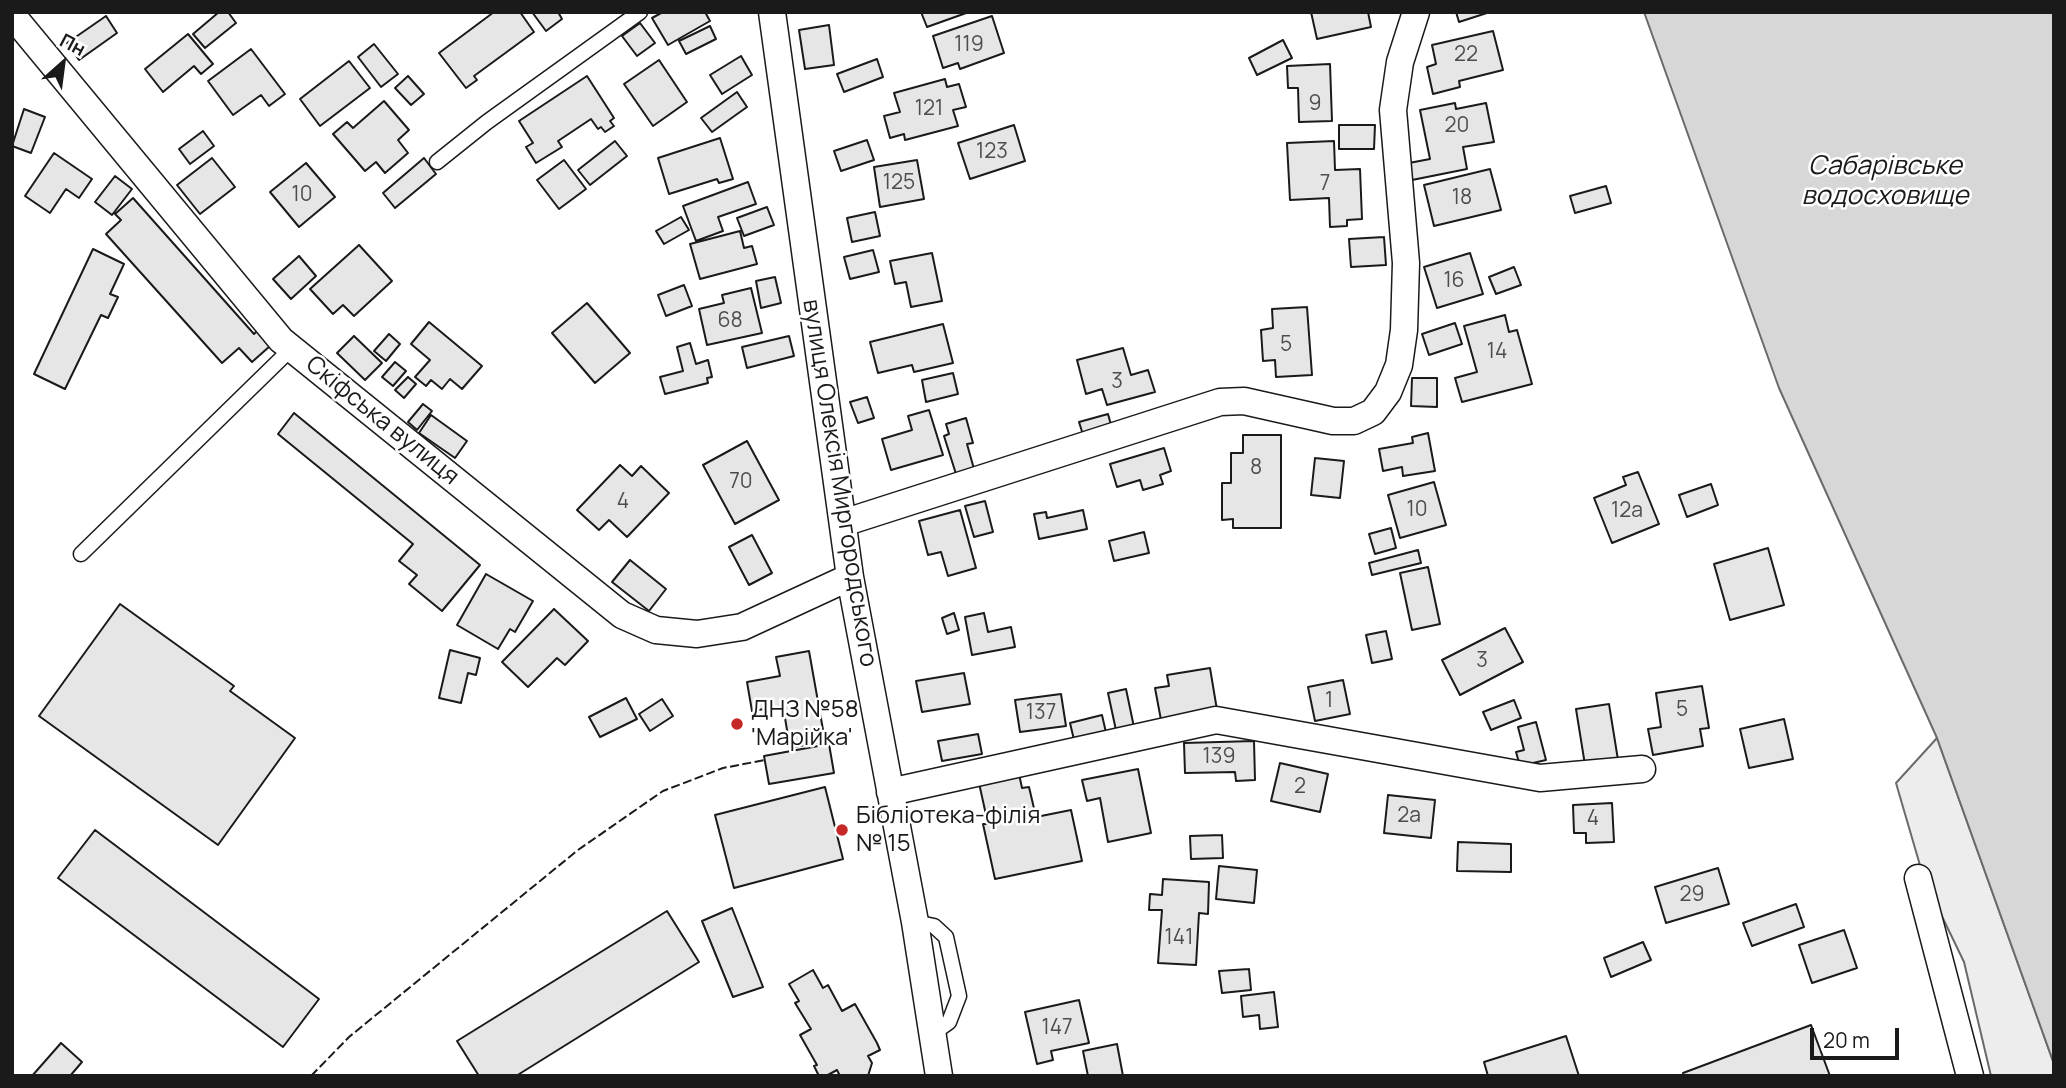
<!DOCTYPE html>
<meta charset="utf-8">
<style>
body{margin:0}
#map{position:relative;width:2066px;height:1088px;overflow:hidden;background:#fff;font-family:Manrope,sans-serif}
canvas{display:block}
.frame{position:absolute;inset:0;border:14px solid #1a1a1a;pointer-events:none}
.north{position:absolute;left:28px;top:28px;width:70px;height:70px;-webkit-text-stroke:5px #fff;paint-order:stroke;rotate:28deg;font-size:19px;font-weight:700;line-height:28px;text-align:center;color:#1a1a1a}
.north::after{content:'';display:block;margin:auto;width:24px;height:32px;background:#1a1a1a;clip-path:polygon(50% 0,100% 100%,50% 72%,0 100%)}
.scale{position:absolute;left:1810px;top:1028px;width:89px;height:32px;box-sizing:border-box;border:4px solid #1a1a1a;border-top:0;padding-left:9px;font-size:21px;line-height:24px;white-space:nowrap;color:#1a1a1a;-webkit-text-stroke:5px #fff;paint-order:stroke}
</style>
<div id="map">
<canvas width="2066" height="1088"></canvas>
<div class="frame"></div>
<div class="north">Пн</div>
<div class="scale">20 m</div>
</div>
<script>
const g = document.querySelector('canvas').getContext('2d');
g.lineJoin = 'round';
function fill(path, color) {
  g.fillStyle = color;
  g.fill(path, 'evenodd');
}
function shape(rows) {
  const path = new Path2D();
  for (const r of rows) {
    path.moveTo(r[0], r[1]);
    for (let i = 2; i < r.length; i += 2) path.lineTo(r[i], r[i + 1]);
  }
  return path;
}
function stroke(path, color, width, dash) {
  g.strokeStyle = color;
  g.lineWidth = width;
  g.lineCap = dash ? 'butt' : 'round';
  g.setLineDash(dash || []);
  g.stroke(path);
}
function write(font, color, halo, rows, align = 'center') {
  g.font = font + ' Manrope,sans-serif';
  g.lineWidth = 5;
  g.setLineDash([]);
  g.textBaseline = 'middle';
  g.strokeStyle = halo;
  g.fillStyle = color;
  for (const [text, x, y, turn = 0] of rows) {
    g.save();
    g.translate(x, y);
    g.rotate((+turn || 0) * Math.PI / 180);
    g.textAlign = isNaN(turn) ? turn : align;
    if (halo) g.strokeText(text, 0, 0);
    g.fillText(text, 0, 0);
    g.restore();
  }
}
const built = shape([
 [1937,738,2054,1064,2054,1076,1991,1076,1964,962,1924,879,1896,783,1937,738]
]);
fill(built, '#ededed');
stroke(built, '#6a6a6a', 2);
const water = shape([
 [1644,12,2054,12,2054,1064,1937,738,1779,388,1644,12]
]);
fill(water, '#d7d7d7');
stroke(water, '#6a6a6a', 2);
const building = shape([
 [219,12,228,12,236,23,205,48,193,34,219,12],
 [494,12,520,12,534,32,474,76,477,80,466,88,439,53,494,12],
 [532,12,558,12,562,19,546,31,532,12],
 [663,12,705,12,710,21,668,45,652,18,663,12],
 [921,12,969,12,927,27,921,12],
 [1311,12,1368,12,1371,27,1317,39,1311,12],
 [1456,12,1490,12,1459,22,1456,12],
 [106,16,117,33,79,60,67,43,106,16],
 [992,16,1004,53,960,69,958,63,943,68,933,36,992,16],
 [640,23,655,43,637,56,622,36,640,23],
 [829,25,834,65,805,69,799,30,829,25],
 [710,26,716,39,686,54,679,41,710,26],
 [1493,31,1503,70,1459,81,1460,87,1433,94,1427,67,1436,64,1432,45,1493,31],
 [188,34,213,64,201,74,194,66,163,92,145,69,188,34],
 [1283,40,1292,58,1257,75,1249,58,1283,40],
 [374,44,398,74,381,87,358,57,374,44],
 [251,49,285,94,269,106,261,95,233,115,208,81,251,49],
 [741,56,752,75,722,94,710,75,741,56],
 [877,59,883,77,844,92,837,74,877,59],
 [659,60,687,102,653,126,624,84,659,60],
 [349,61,370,88,320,126,300,99,349,61],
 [1330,64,1332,121,1299,122,1298,88,1288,88,1287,66,1330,64],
 [408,76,424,94,411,105,395,88,408,76],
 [587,76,614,118,610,121,614,126,605,132,601,127,598,129,591,119,558,141,562,147,536,163,526,147,533,143,519,121,587,76],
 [945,79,947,87,959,84,966,107,953,110,958,126,905,140,904,134,890,138,884,116,900,112,894,93,945,79],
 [737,92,747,107,712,132,701,118,737,92],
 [384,101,409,130,398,140,408,153,385,173,376,162,365,171,333,134,347,122,353,128,384,101],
 [1455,103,1456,109,1486,103,1494,142,1463,147,1467,169,1412,180,1409,163,1430,159,1420,110,1455,103],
 [24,109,45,117,31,153,12,146,24,109],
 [1014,125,1025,161,970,179,958,143,1014,125],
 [1339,125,1375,125,1374,149,1339,149,1339,125],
 [203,131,214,146,190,164,179,149,203,131],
 [720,138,733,179,719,183,717,179,669,194,658,158,720,138],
 [867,140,874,160,841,171,834,151,867,140],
 [615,141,627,156,590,185,578,170,615,141],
 [1334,141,1335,170,1360,169,1362,219,1347,220,1347,226,1330,227,1329,198,1290,200,1287,143,1334,141],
 [54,153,92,179,79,198,66,189,50,213,25,196,54,153],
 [212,158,235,187,200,214,177,185,212,158],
 [424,158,436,174,395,208,383,193,424,158],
 [564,160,586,189,559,209,537,180,564,160],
 [917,160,924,199,880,207,874,167,917,160],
 [306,163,335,197,299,227,270,192,306,163],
 [1490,169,1501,210,1434,226,1424,185,1490,169],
 [115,176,132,189,112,215,95,202,115,176],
 [748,182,756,204,718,217,723,231,696,241,683,206,748,182],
 [1606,186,1611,203,1575,213,1570,196,1606,186],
 [133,198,254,334,257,331,270,346,252,362,239,348,222,363,106,234,121,220,115,214,133,198],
 [767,207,774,225,744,236,737,218,767,207],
 [875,212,880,236,852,242,847,218,875,212],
 [681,217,689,230,664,244,656,231,681,217],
 [740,231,744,248,752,246,757,264,700,279,690,244,740,231],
 [1384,237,1386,265,1351,267,1349,239,1384,237],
 [359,245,392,281,354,316,343,305,333,314,310,289,359,245],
 [93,249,124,264,110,294,118,297,108,318,101,315,65,389,34,374,93,249],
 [873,250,879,272,850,279,844,257,873,250],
 [932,253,942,301,911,307,906,282,895,284,890,261,932,253],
 [1470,253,1483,294,1437,308,1424,267,1470,253],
 [299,256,316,276,291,299,273,279,299,256],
 [1514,267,1521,285,1496,294,1489,277,1514,267],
 [775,277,781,303,761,308,756,281,775,277],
 [684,285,692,306,666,316,658,295,684,285],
 [751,288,762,333,707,345,699,309,724,303,722,295,751,288],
 [587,303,630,353,595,383,552,333,587,303],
 [1307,307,1312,375,1276,377,1275,360,1263,361,1261,330,1273,328,1272,309,1307,307],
 [1505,315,1509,332,1517,330,1532,384,1462,402,1455,378,1477,372,1464,326,1505,315],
 [429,322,482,366,462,389,450,379,442,389,431,380,426,386,415,377,430,360,411,344,429,322],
 [1455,323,1462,344,1429,355,1422,334,1455,323],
 [943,324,953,363,914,372,912,365,878,373,870,342,943,324],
 [389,334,400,344,386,361,374,351,389,334],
 [354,336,382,363,365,380,337,353,354,336],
 [789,336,794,356,747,368,742,347,789,336],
 [690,343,696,364,708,360,712,377,707,378,708,383,665,394,660,377,683,371,677,347,690,343],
 [1123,348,1131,375,1148,370,1155,392,1107,405,1102,389,1086,394,1077,360,1123,348],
 [395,362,406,371,393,386,382,377,395,362],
 [953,373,958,394,926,402,922,380,953,373],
 [408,377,416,384,404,398,395,390,408,377],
 [1412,378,1437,378,1437,407,1411,406,1412,378],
 [867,397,874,418,858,423,850,402,867,397],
 [423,404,432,411,417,430,408,422,423,404],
 [929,410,943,455,891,470,882,439,912,430,908,416,929,410],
 [294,413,480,565,442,611,409,584,417,575,399,561,413,544,278,434,294,413],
 [1108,414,1113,432,1085,441,1079,422,1108,414],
 [431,415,467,441,455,458,419,433,431,415],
 [966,418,973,443,967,444,974,469,956,474,944,436,949,434,946,424,966,418],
 [1428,433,1435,471,1403,476,1402,467,1383,471,1379,449,1413,443,1412,437,1428,433],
 [1243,435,1281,435,1281,528,1233,528,1233,519,1222,520,1222,483,1231,483,1231,453,1243,453,1243,435],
 [747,441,779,500,735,524,703,465,747,441],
 [1164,448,1171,471,1160,475,1163,484,1143,490,1140,480,1117,487,1110,464,1164,448],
 [1315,458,1344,461,1340,498,1311,495,1315,458],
 [620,465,632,476,641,466,669,493,627,537,609,520,599,530,577,510,620,465],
 [1638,472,1659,524,1612,543,1594,498,1626,485,1623,477,1638,472],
 [1434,482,1446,525,1400,538,1388,495,1434,482],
 [1711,484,1718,505,1687,517,1679,495,1711,484],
 [985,501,993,532,974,537,965,506,985,501],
 [960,510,976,568,948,576,941,552,928,555,919,521,960,510],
 [1083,510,1087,529,1039,539,1034,514,1046,512,1047,518,1083,510],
 [1391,528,1396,548,1375,554,1369,534,1391,528],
 [1144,532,1149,553,1114,561,1109,541,1144,532],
 [752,535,772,573,749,585,729,547,752,535],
 [1768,548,1784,605,1730,620,1714,564,1768,548],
 [1418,550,1421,563,1372,575,1369,563,1418,550],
 [630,560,666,589,649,611,612,582,630,560],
 [1428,567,1440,624,1412,630,1400,573,1428,567],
 [486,574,533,601,515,632,510,629,498,649,457,625,486,574],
 [120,604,234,686,230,691,295,738,218,845,39,716,120,604],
 [554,609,588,641,565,665,557,658,528,687,502,662,554,609],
 [954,613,959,630,947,634,942,618,954,613],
 [984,613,988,632,1011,627,1015,647,972,655,965,617,984,613],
 [1505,628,1523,662,1460,695,1442,660,1505,628],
 [1386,631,1392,659,1372,663,1366,635,1386,631],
 [450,650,480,658,476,675,468,673,461,703,439,698,450,650],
 [809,651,825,741,790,748,783,706,752,711,747,682,780,676,776,657,809,651],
 [1210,668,1217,710,1161,720,1155,688,1169,686,1167,675,1210,668],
 [964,673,970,704,922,712,916,681,964,673],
 [1343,680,1350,714,1315,721,1308,687,1343,680],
 [1702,686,1709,728,1700,729,1703,746,1653,755,1648,729,1661,727,1656,693,1702,686],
 [1126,689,1135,732,1117,735,1108,693,1126,689],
 [1061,694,1066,726,1020,732,1015,700,1061,694],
 [626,698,637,719,600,737,589,717,626,698],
 [662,699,673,716,650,731,639,714,662,699],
 [1514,700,1521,718,1491,730,1483,712,1514,700],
 [1609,704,1618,760,1585,765,1576,709,1609,704],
 [1102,715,1107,737,1075,744,1070,723,1102,715],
 [1784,719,1793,759,1749,768,1740,729,1784,719],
 [1536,722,1546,760,1520,766,1516,752,1524,750,1518,727,1536,722],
 [978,734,982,754,942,761,938,741,978,734],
 [1254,741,1255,780,1236,781,1235,772,1185,773,1184,743,1254,741],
 [829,744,834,773,769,784,764,756,829,744],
 [1280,763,1328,774,1320,812,1271,801,1280,763],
 [1138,769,1151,833,1108,842,1100,798,1087,801,1082,780,1138,769],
 [1019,774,1022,788,1029,787,1036,817,1071,810,1082,861,995,879,983,824,988,824,979,783,1019,774],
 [825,787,843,859,734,888,715,815,825,787],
 [1388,795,1435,800,1431,838,1384,833,1388,795],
 [1612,803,1614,842,1586,843,1586,833,1574,833,1573,805,1612,803],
 [95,830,319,999,283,1047,58,878,95,830],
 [1222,835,1223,858,1191,859,1190,836,1222,835],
 [1458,842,1511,844,1511,872,1457,871,1458,842],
 [1219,866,1257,870,1254,903,1216,899,1219,866],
 [1718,868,1729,904,1666,923,1655,887,1718,868],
 [1163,879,1209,882,1208,914,1199,913,1196,965,1158,963,1162,910,1149,910,1150,894,1162,895,1163,879],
 [1796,904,1804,927,1752,946,1743,923,1796,904],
 [732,908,763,987,733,997,702,921,732,908],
 [667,911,699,962,516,1076,479,1076,457,1041,667,911],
 [1844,930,1857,968,1812,983,1799,945,1844,930],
 [1643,942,1651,960,1611,977,1604,958,1643,942],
 [1249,969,1251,990,1222,993,1219,971,1249,969],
 [813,970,823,988,828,985,842,1011,855,1004,877,1043,880,1050,868,1056,872,1063,868,1076,840,1076,837,1070,826,1076,819,1076,814,1066,817,1065,800,1035,811,1029,795,1003,799,1001,789,984,813,970],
 [1274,992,1278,1027,1260,1029,1259,1015,1243,1017,1241,996,1274,992],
 [1079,1000,1089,1043,1051,1051,1053,1060,1037,1064,1025,1012,1079,1000],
 [1811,1025,1830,1076,1684,1076,1683,1073,1811,1025],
 [1566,1036,1579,1076,1488,1076,1484,1062,1566,1036],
 [61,1043,82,1062,70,1076,32,1076,61,1043],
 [1117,1044,1123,1076,1088,1076,1083,1051,1117,1044]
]);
fill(building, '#e6e6e6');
stroke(building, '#1a1a1a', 2);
const lane = shape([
 [437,162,487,122,640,12],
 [81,554,292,348],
 [915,922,934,926,946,937,959,996,949,1022,932,1034]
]);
const street = shape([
 [772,12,850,577,915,922,939,1076],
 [12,15,281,340,622,615,656,630,697,634,742,627,850,577],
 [843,523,1220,402,1244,401,1333,421,1354,421,1373,412,1388,392,1399,365,1404,330,1406,263,1393,110,1400,62,1416,12],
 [890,792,1216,720,1540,778,1642,769],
 [1918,878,1970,1076]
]);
stroke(lane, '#1a1a1a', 17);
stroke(street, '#1a1a1a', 29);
stroke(lane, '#fff', 14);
stroke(street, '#fff', 26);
stroke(shape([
 [311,1076,349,1037,578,850,663,791,723,768,765,760]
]), '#1a1a1a', 2, [9, 3.5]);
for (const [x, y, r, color] of [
 [737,724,7,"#c62828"],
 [842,830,7,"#c62828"]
]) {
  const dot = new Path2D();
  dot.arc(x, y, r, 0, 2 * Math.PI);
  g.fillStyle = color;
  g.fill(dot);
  stroke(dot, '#fff', 2.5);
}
write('21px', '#4d4d4d', null, [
 ["119",969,45],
 ["22",1466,55],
 ["9",1315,104],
 ["121",929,109],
 ["20",1457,126],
 ["123",992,152],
 ["125",899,183],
 ["7",1325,184],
 ["10",302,195],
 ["18",1462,198],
 ["16",1454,281],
 ["68",730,321],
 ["5",1286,345],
 ["14",1497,352],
 ["3",1117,382],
 ["8",1256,468],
 ["70",741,482],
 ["4",623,502],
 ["10",1417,510],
 ["12а",1627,511],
 ["3",1482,661],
 ["1",1329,701],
 ["5",1682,710],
 ["137",1041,713],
 ["139",1219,757],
 ["2",1300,787],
 ["2а",1409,816],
 ["4",1593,819],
 ["29",1692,895],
 ["141",1179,938],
 ["147",1057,1028]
]);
write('24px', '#1a1a1a', '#fff', [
 ["Скіфська вулиця",382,421,39],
 ["вулиця Олексія Миргородського",839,483,81]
]);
write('24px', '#1a1a1a', '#fff', [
 ["ДНЗ №58",751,710],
 ["'Марійка'",751,738],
 ["Бібліотека-філія",856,816],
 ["№ 15",856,844]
], 'left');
write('italic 26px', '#1a1a1a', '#fff', [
 ["Сабарівське",1885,167],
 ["водосховище",1885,197]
]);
</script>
